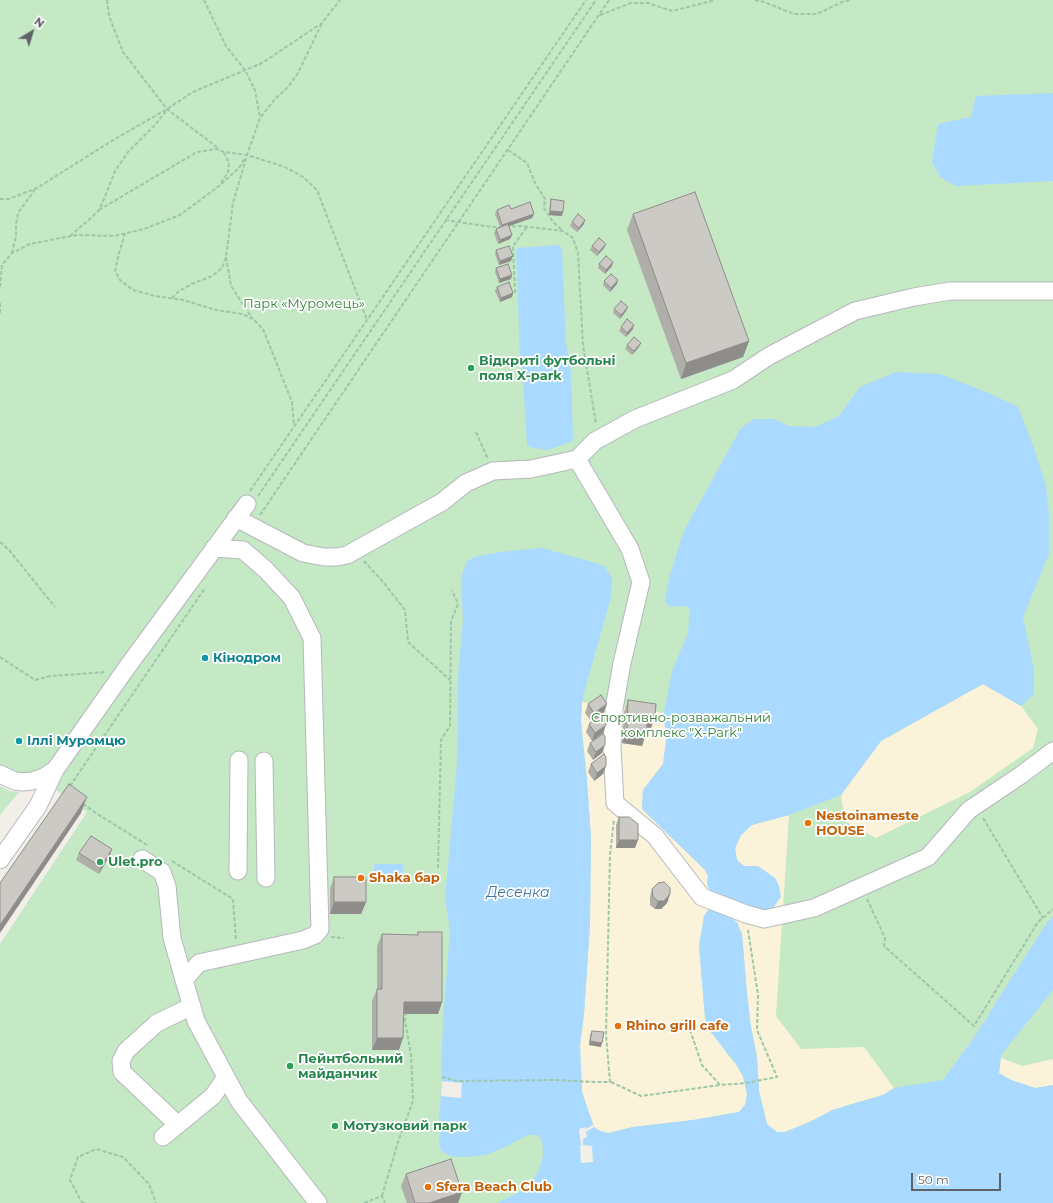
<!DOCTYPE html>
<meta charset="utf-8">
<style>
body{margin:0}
#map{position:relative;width:1053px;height:1203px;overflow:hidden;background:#f1efe8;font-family:Montserrat,sans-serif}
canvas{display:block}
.north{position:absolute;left:12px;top:12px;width:40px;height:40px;-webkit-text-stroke:3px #fff;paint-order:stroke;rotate:38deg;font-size:11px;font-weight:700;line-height:16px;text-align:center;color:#5f6368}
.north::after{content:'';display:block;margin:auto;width:14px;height:18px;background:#5f6368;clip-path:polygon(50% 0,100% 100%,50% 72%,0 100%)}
.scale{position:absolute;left:911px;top:1173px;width:90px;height:18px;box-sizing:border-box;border:2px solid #5f6368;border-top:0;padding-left:5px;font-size:12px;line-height:14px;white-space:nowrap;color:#5f6368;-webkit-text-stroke:3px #fff;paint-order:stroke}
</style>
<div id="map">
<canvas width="1053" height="1203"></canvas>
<div class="north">N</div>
<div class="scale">50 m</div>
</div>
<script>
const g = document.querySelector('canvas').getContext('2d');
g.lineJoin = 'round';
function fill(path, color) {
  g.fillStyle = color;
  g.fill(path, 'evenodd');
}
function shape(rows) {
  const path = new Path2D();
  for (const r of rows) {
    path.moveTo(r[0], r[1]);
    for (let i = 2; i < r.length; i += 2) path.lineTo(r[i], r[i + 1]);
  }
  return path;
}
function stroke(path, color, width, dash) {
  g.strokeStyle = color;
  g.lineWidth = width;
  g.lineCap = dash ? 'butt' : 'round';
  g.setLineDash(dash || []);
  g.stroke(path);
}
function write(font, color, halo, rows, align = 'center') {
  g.font = font + ' Montserrat,sans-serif';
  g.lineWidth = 3.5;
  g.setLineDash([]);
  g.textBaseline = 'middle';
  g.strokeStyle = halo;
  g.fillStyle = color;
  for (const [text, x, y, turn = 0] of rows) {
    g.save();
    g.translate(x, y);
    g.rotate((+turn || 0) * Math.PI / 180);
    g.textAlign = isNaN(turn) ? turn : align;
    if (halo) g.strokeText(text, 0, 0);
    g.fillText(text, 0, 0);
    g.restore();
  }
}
fill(shape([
 [0,0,1053,0,1053,1115,657,1203,0,1203,0,944,87,812,56,790,26,790,0,780],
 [0,786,10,791,19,792,0,815]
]), '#c5e8c5');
fill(shape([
 [983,684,1021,706,1038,729,1033,748,970,792,876,838,845,821,841,795,881,741],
 [582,702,664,713,666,741,663,764,643,790,642,809,705,870,708,876,707,885,758,866,744,866,737,860,735,848,741,835,752,825,789,815,776,1016,801,1049,864,1047,894,1088,883,1095,848,1105,785,1132,777,1132,772,1129,767,1124,759,1091,757,1057,751,1027,747,994,742,934,704,916,699,946,705,1018,727,1054,736,1064,743,1076,747,1094,745,1105,739,1112,693,1120,633,1127,608,1133,600,1131,594,1127,582,1092,580,1045,584,1014,590,925,591,838,587,781,581,721],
 [1001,1058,1022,1066,1053,1059,1053,1085,1035,1088,1011,1080,999,1073]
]), '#fbf3d9');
fill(shape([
 [1053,93,1053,181,956,186,940,177,932,162,938,124,971,117,976,96],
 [559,245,562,249,566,343,571,372,573,439,571,442,547,450,530,447,527,445,523,378,520,356,516,250,517,248],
 [896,372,940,374,991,394,1018,407,1033,445,1046,486,1049,514,1049,554,1023,617,1034,670,1034,694,1021,706,983,684,881,741,841,795,789,815,752,825,741,835,735,848,737,860,744,866,758,866,775,878,779,886,781,897,773,908,762,913,713,896,707,885,708,876,705,870,642,809,643,790,663,764,666,741,664,713,672,671,688,633,690,610,686,606,670,607,665,601,669,578,684,531,741,428,754,419,774,419,789,426,815,427,839,416,860,387],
 [542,548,596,563,605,567,612,578,611,597,584,693,582,702,581,721,587,781,591,838,590,925,584,1014,580,1045,582,1092,594,1127,600,1131,608,1133,633,1127,693,1120,739,1112,745,1105,747,1094,743,1076,736,1064,709,1030,705,1018,699,946,704,916,708,910,714,906,737,922,742,934,747,994,751,1027,757,1057,759,1091,767,1124,777,1132,785,1132,810,1122,832,1110,883,1095,894,1088,943,1080,975,1036,1048,921,1053,917,1053,990,1001,1055,999,1073,1011,1080,1035,1088,1053,1085,1053,1203,497,1203,524,1190,533,1180,539,1170,543,1155,542,1140,538,1135,528,1135,505,1147,486,1155,469,1157,454,1157,444,1153,440,1149,439,1142,440,1134,439,1119,442,1081,441,1064,444,1007,447,972,450,929,445,899,457,765,458,675,463,621,461,581,463,571,467,562,474,557,500,552],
 [374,864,403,864,403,877,374,877]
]), '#aadaff');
fill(shape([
 [442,1081,462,1083,461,1098,441,1096],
 [593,1125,594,1127,586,1132,587,1137,583,1139,583,1145,592,1146,593,1162,581,1163,580,1146,581,1145,579,1129,585,1127,586,1129]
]), '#f1efe8');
const minor = shape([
 [577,459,630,549,641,582,622,663,614,709,612,747,615,803,655,836,702,897,746,914,764,919,814,908,928,857,969,810,1021,775,1053,751],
 [236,518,303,553,324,557,337,557,347,555,442,502,466,483,493,471,531,469,577,459,595,441,635,419,733,380,769,356,855,311,914,297,950,291,1053,291],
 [214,548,243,550,266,570,292,598,312,638,320,929,315,935,303,940,199,963,184,980,196,1021,239,1101,318,1203],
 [264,761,266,878],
 [0,774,15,781,23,782,32,781,44,777,55,770],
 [142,859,162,872,167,886,172,938,184,980],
 [0,860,38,806,55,770,125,670,247,504],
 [238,871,239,760],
 [178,1125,122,1072,121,1061,126,1051,157,1023,192,1006],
 [163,1137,213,1096,226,1077]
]);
stroke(minor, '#b5b8bc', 19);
stroke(shape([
 [107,0,109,16,123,52,167,109,218,148],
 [204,0,226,46,245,70,255,90,260,118],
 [755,0,764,2,794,14,817,14,842,2,851,0],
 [600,15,631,3,648,3,672,11,715,0],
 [508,150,527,163,535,183,545,199,544,208,553,222,563,231],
 [221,183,228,172,229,162,224,153],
 [0,199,9,199,37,188,110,142,167,109,193,92,262,63,322,23,340,0],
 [99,210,197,152,217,149,224,152,247,155,285,167,303,177,317,190,367,320],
 [445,220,492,227,502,227],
 [506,227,521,226,563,231,573,238,578,253,583,345,596,424],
 [125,233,118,257,115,271,120,280,133,290,155,296,183,300,216,310,242,314,253,319,263,329,292,402,294,426],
 [70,236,91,218,99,210,104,199,115,171,128,152,154,126,167,110],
 [12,253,16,236,16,224,18,213,36,188],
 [226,257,231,286,252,318],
 [0,287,2,265,12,253,30,244,60,238,78,235,114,236,144,229,180,215,219,186,239,168,244,159],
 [515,293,513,246,527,227],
 [172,298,179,291,194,283,212,276,222,268,226,257,233,203,247,155,260,118,275,99,288,87,298,73,322,23],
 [0,303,0,313],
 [476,432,488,459],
 [250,491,586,0],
 [258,496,596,0],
 [260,515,609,0],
 [0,542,9,550,55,607],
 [364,561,384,583,405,610,408,642,450,680],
 [0,657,35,680,51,676,106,672],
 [70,786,205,588],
 [83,804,96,813,147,845],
 [983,818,1043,918],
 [172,861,233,899,236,941],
 [438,868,441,740,450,726,451,621,458,604,452,590],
 [867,899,885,938,884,946,974,1026,1038,922,1053,909],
 [331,937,344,938],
 [688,1024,702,1065,720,1085,746,1083,777,1077,757,1030,758,995,748,930],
 [442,1077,458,1081,555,1080,595,1082,610,1082,606,1035,610,854,614,820],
 [611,1082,641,1096,720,1085],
 [382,1196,398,1142,413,1101,411,1055,405,1020,406,1013],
 [84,1203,81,1201,70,1180,78,1157,96,1149,123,1157,149,1184,156,1203],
 [364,1203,382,1196,385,1203]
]), '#9cc7a9', 2, [4, 2]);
stroke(minor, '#fff', 17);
fill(shape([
 [551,199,562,216,549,215,550,204],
 [511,209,532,218,508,226,512,235,510,239,498,244,494,233,496,229,500,227,495,214,497,210],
 [633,214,749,341,743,357,681,379,627,230],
 [572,222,584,224,577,232,570,226],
 [606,244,604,248,597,256,590,250,592,246],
 [496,250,511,261,499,265,495,254],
 [599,264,612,266,605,274,598,268],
 [496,268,511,279,499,283,495,272],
 [604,281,617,284,610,292,603,285],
 [497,287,513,293,512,297,500,302,495,291],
 [628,307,626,311,620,319,613,313,614,309],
 [621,327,633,329,626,337,619,331],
 [627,345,639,347,632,355,625,349],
 [628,700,655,715,651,728,647,727,642,746,622,743,624,712],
 [588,704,604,712,591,721,585,713],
 [589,724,603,733,592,741,586,732],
 [590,743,602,753,593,760,587,751],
 [591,764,606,766,603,774,594,781,588,772],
 [619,817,635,848,616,848,616,825],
 [79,853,110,855,99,874,76,860],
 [334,877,366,902,361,914,330,914,330,889],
 [652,889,670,894,667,903,661,909,655,909,650,905,650,897],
 [418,932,442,1002,438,1014,403,1014,399,1050,372,1050,372,1001,377,989,377,946,382,934,417,935],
 [592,1031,601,1047,589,1045,590,1035],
 [406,1174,462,1192,458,1203,407,1203,401,1186]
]), '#afaea9');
fill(shape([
 [550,211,563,212,562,216,549,215],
 [534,214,532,218,501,229,502,225],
 [585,220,584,224,577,232,579,228],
 [512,235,510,239,498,244,500,240],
 [606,244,604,248,597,256,599,252],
 [513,256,511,261,499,265,500,261],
 [613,262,612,266,605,274,606,270],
 [512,275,511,279,499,283,500,279],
 [618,280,617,284,610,292,611,288],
 [513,293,512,297,500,302,501,298],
 [628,307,626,311,620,319,621,315],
 [634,325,633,329,626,337,627,333],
 [749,341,743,357,681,379,686,363],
 [641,343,639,347,632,355,634,351],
 [607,704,604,712,591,721,594,713],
 [648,715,655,715,651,728,644,727],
 [606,725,603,733,592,741,595,733],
 [627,731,646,734,642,746,622,743],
 [605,745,602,753,593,760,596,752],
 [606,766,603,774,594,781,597,773],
 [87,797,81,813,0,933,0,925],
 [619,840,638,840,635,848,616,848],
 [112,849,110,855,99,874,101,867],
 [670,894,667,903,661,909,655,909,658,901],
 [334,902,366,902,361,914,330,914],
 [404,1002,442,1002,438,1014,399,1014],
 [377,1038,403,1038,399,1050,372,1050],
 [590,1041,602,1043,601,1047,589,1045],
 [462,1192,458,1203,429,1203]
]), '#8f8d8a');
const building = shape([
 [695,192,749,341,686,363,633,214,695,192],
 [551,199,564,201,563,212,550,211,551,199],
 [530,202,534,214,502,225,497,210,509,205,511,209,530,202],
 [578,214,585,220,579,228,572,222,578,214],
 [508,224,512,235,500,240,496,229,508,224],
 [599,238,606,244,599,252,592,246,599,238],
 [509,246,513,256,500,261,496,250,509,246],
 [606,256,613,262,606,270,599,264,606,256],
 [508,264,512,275,500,279,496,268,508,264],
 [611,274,618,280,611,288,604,281,611,274],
 [509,282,513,293,501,298,497,287,509,282],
 [621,301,628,307,621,315,614,309,621,301],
 [627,319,634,325,627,333,621,327,627,319],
 [634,337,641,343,634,351,627,345,634,337],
 [601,695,607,704,594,713,588,704,601,695],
 [628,700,656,704,655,715,648,715,646,734,627,731,628,700],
 [602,714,606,719,606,725,595,733,589,724,602,714],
 [603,734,605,736,605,745,596,752,590,743,603,734],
 [604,754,606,757,606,766,597,773,591,764,604,754],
 [69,784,87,797,0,925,0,883,69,784],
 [619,817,629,817,638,824,638,840,619,840,619,817],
 [91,836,112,849,101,867,79,853,91,836],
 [334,877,366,877,366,902,334,902,334,877],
 [664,882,670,888,670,894,664,901,658,901,653,897,652,889,658,883,664,882],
 [418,932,442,932,442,1002,404,1002,403,1038,377,1038,377,989,382,989,382,934,418,935,418,932],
 [592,1031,604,1032,602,1043,590,1041,592,1031],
 [451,1159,462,1192,429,1203,415,1203,406,1174,451,1159]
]);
fill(building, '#cccac5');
stroke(building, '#8f8d8a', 1);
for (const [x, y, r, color] of [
 [471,368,4,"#2e9e5b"],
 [205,658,4,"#0f9aa8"],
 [19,741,4,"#0f9aa8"],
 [808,823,4,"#e8710a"],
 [100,862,4,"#2e9e5b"],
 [361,878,4,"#e8710a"],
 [618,1026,4,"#e8710a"],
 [290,1066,4,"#2e9e5b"],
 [335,1126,4,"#2e9e5b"],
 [428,1187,4,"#e8710a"]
]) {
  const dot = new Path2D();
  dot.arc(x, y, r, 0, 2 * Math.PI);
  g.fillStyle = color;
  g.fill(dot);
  stroke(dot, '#fff', 1.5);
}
write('13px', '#348238', '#fff', [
 ["Парк «Муромець»",304,304],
 ["Спортивно-розважальний",681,718],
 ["комплекс \"Х-Park\"",681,733]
]);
write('bold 13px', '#27864d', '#fff', [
 ["Відкриті футбольні",479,361],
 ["поля X-park",479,376],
 ["Ulet.pro",108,862],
 ["Пейнтбольний",298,1059],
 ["майданчик",298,1074],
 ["Мотузковий парк",343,1126]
], 'left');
write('bold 13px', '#0d838f', '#fff', [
 ["Кінодром",213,658],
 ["Іллі Муромцю",27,741]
], 'left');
write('bold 13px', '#c56008', '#fff', [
 ["Nestoinameste",816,816],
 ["HOUSE",816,831],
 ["Shaka бар",369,878],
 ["Rhino grill cafe",626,1026],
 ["Sfera Beach Club",436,1187]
], 'left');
write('italic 14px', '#4174aa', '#fff', [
 ["Десенка",518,893]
]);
</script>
